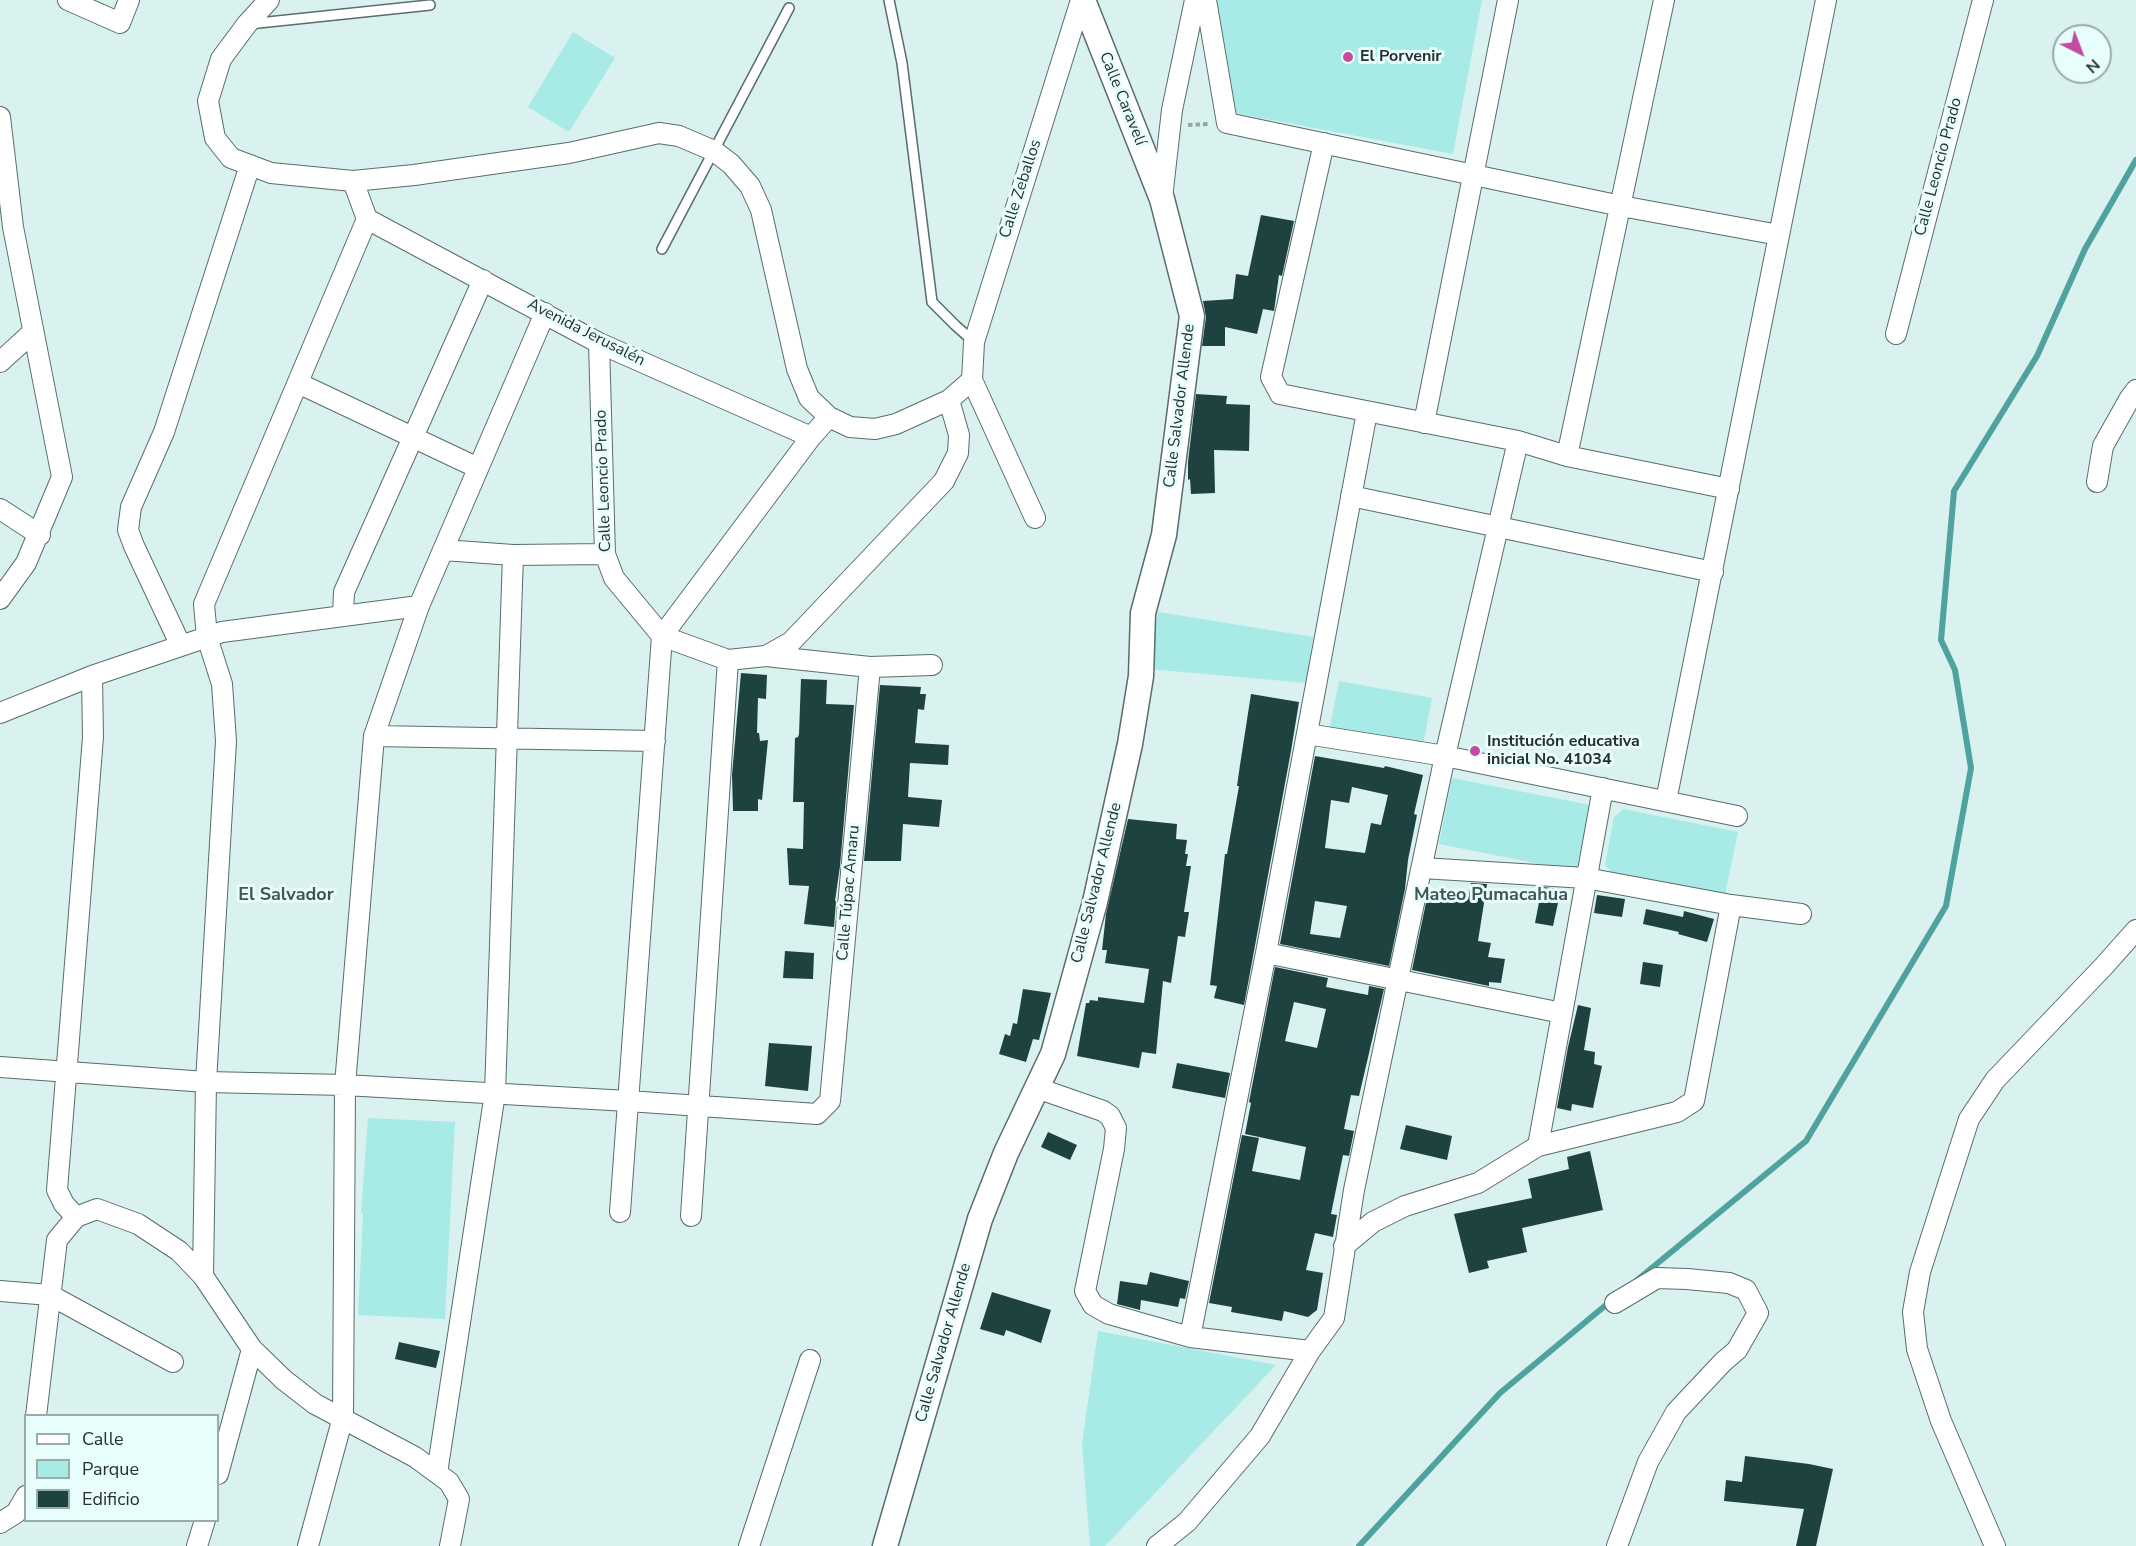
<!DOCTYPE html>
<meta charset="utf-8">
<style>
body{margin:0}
#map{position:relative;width:2136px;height:1546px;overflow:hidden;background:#d9f1ef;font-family:"Nunito Sans",sans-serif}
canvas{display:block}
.legend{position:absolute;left:24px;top:1414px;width:195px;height:108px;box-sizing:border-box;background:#e7fefc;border:2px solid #9aacaa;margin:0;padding:8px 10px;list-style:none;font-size:18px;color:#27302f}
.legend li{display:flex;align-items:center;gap:12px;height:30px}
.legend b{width:30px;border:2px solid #9aacaa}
.north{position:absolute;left:2052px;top:24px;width:60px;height:60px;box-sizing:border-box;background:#e7fefc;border:2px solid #9aacaa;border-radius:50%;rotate:138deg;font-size:16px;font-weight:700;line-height:24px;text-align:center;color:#27302f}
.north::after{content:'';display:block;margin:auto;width:21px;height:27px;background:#c24a9f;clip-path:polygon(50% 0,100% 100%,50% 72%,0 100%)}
</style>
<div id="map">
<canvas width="2136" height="1546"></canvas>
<ul class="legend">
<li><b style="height:8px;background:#fff"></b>Calle</li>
<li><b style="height:16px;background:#a7eae6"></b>Parque</li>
<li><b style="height:16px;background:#1e4240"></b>Edificio</li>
</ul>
<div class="north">N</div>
</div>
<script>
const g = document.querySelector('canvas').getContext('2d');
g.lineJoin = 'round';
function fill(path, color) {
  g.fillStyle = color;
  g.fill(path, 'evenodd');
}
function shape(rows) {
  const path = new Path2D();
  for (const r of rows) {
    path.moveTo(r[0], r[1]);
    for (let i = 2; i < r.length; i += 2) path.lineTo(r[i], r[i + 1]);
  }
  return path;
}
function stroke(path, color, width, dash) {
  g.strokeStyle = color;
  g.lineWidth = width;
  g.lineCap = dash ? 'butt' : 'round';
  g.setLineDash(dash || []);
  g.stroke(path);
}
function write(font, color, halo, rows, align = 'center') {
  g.font = font + ' "Nunito Sans",sans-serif';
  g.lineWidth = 6;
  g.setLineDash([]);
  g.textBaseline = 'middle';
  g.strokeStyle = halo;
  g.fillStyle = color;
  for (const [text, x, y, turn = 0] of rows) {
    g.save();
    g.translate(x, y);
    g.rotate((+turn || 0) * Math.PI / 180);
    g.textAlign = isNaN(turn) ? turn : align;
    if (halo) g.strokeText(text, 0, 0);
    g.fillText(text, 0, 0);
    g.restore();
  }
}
fill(shape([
 [1215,0,1482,0,1453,154,1234,113],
 [573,32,615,58,569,132,528,107],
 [1158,612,1313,637,1307,683,1149,669],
 [1339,681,1432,698,1421,755,1328,737],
 [1452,778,1590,805,1576,871,1439,844],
 [1623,809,1738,832,1725,895,1611,872,1605,865,1614,817],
 [368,1118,455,1122,445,1319,358,1315,363,1213,361,1213],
 [1098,1331,1276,1365,1105,1546,1090,1546,1082,1444]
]), '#a7eae6');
stroke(shape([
 [1636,1281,1806,1141,1946,906,1971,768,1955,670,1941,640,1954,491,2037,356,2085,249,2136,160],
 [1359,1546,1500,1393,1612,1300]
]), '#4fa29e', 6);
fill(shape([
 [1261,215,1294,221,1282,276,1279,275,1274,311,1263,309,1257,334,1225,327,1225,346,1202,346,1206,317,1203,301,1233,299,1236,274,1248,276],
 [1196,394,1227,396,1226,404,1250,405,1249,451,1214,450,1215,493,1191,494,1190,479,1188,480,1188,462],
 [741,673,767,675,766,699,758,698,757,733,759,733,760,741,768,740,762,800,758,799,758,811,733,811,732,775],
 [801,679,827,680,826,704,854,705,840,866,835,901,836,901,834,927,804,924,809,886,789,885,787,848,803,849,804,802,793,802,795,738,798,737,799,734],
 [880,685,921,687,920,694,926,694,924,710,918,709,915,743,949,745,948,765,910,763,908,797,942,800,939,827,903,824,901,861,864,861],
 [1251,694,1299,702,1291,751,1244,1005,1214,998,1217,986,1210,985,1225,854,1227,854,1239,786,1237,786,1240,765],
 [1315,756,1384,768,1385,766,1423,775,1414,814,1417,815,1408,860,1405,889,1389,966,1280,944],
 [1352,787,1388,795,1381,825,1371,823,1365,853,1325,848,1331,800,1349,803],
 [1315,901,1347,906,1340,938,1310,934],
 [1128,819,1177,824,1176,839,1187,840,1185,854,1188,854,1186,866,1191,866,1184,912,1189,912,1185,937,1178,936,1171,983,1163,981,1156,1054,1142,1052,1139,1068,1077,1056,1086,1003,1089,1003,1090,1000,1098,1001,1098,997,1144,1003,1149,969,1105,963,1107,950,1102,950,1106,914],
 [1471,883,1487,884,1478,941,1491,943,1488,957,1505,959,1501,983,1489,982,1489,986,1412,970,1428,893,1468,900],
 [1542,887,1561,889,1553,926,1535,923],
 [1597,895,1625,899,1622,917,1594,913],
 [1646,909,1683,917,1684,911,1714,919,1707,942,1678,934,1679,932,1643,924],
 [785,951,814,953,813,979,783,978],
 [1643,962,1663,965,1660,987,1640,984],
 [1275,967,1328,978,1326,987,1368,995,1369,986,1384,989,1359,1096,1351,1095,1344,1129,1354,1131,1349,1156,1343,1155,1331,1214,1337,1215,1333,1237,1315,1233,1306,1270,1323,1273,1317,1310,1308,1317,1284,1311,1282,1321,1231,1312,1232,1307,1209,1303,1242,1135,1259,1138,1252,1171,1300,1180,1306,1147,1245,1134,1251,1103,1249,1102],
 [1294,1002,1326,1009,1317,1048,1285,1041],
 [1023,989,1051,993,1039,1040,1033,1039,1026,1062,999,1054,1005,1034,1010,1036,1013,1023,1017,1024],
 [1578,1005,1591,1008,1584,1050,1595,1052,1594,1064,1602,1066,1593,1108,1572,1104,1571,1111,1557,1108,1568,1047],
 [769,1043,812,1046,808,1091,765,1086],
 [1177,1063,1230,1073,1225,1098,1172,1088],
 [1406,1125,1452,1136,1447,1160,1400,1149],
 [1048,1132,1077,1145,1070,1160,1041,1147],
 [1590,1151,1603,1210,1522,1228,1527,1252,1487,1261,1489,1268,1469,1273,1454,1214,1532,1198,1528,1179,1569,1169,1567,1157],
 [1150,1272,1189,1281,1185,1299,1180,1298,1178,1307,1141,1300,1140,1310,1117,1304,1120,1281,1147,1285],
 [992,1292,1051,1310,1041,1343,1006,1330,1004,1336,980,1329],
 [399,1342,440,1351,436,1368,395,1359],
 [1745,1456,1809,1464,1833,1469,1816,1546,1796,1546,1804,1509,1724,1501,1726,1480,1742,1482]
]), '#1e4240');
const service = shape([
 [889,0,902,63,932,302,955,325,974,342],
 [249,24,430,5],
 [662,249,789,8]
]);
const minor = shape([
 [68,0,120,23,129,0],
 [269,0,247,24,221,59,208,101,215,138,231,158,271,173,353,181,414,175,569,153,659,133,679,136,714,151,731,164,750,186,761,210,797,369,809,398,829,417,850,427,875,429,896,424,949,400,972,380],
 [1206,0,1227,123,1621,206,1779,235],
 [0,117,13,227,62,477,26,563,0,599],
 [1324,143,1271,377,1280,394,1518,441,1567,456,1729,489],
 [1162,198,1172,110,1195,0],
 [367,219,599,343,811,437],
 [1896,334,1983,0],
 [599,343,605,554,614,578,662,636,728,660,766,656,791,642,944,481,958,453,959,435,949,400],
 [0,362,33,332],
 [298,383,478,468],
 [1424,423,1508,0],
 [1567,456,1664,0],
 [2097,482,2103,446,2130,398,2136,390],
 [1351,496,1713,572],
 [0,509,40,535],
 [1035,518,972,380,974,342,1081,0],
 [443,550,513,555,605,554],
 [343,616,344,592,483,280],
 [181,646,134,546,128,530,131,507,164,432,250,165],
 [766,656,870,667,932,665],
 [0,713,92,676,222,632,419,606],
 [1307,734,1445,756,1737,816],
 [374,736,655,741],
 [1666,801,1826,0],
 [1422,868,1586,878,1731,905,1801,914],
 [1266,953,1562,1013],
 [0,1067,206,1082,345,1085,628,1101,817,1114,830,1101,870,667],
 [1037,1088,1103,1111,1110,1116,1116,1128,1114,1149,1085,1291,1093,1305,1109,1314,1190,1337,1310,1351],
 [1538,1146,1603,788],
 [620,1212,662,636,811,437,829,417],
 [691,1216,728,660],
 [76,1217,64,1204,57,1190,93,737,92,676],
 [1344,1246,1373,1222,1405,1206,1478,1183,1538,1146,1677,1112,1694,1101,1731,905],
 [203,1276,206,1082,226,741,222,684,207,637,204,604,367,219,353,181],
 [0,1291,50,1295,173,1362],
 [1615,1303,1657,1278,1687,1279,1729,1283,1746,1290,1758,1313,1737,1350,1723,1362,1676,1412,1648,1462,1617,1546],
 [1190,1337,1266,953,1367,412],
 [36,1416,57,1240,76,1217,97,1209,138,1224,179,1251,203,1276,252,1349,284,1380,315,1404,415,1457,449,1482,459,1499,450,1546],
 [437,1473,495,1093,513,555],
 [218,1474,252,1349],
 [0,1523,16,1513,26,1496],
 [197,1546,205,1520],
 [308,1546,343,1417,345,1085,374,736,419,606,545,313],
 [749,1546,810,1360],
 [1157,1546,1187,1522,1260,1436,1310,1351,1334,1318,1354,1190,1398,979,1445,756,1518,441],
 [1995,1546,1941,1421,1917,1349,1913,1312,1920,1272,1969,1119,1995,1080,2104,966,2136,930]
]);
const tertiary = shape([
 [885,1546,980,1219,1006,1153,1053,1054,1095,902,1130,744,1141,676,1143,613,1164,535,1192,316,1162,199,1083,0]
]);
stroke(service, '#586d6c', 12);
stroke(minor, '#586d6c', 22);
stroke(tertiary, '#586d6c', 27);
stroke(shape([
 [1188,125,1208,124]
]), '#93a5a3', 4, [4.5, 3]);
stroke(service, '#fff', 9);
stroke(minor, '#fff', 20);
stroke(tertiary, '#fff', 24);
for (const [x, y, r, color] of [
 [1348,57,6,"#c24a9f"],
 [1475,751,6,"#c24a9f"]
]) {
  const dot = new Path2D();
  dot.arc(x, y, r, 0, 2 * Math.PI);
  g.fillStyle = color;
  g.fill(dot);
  stroke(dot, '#e7fefc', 2);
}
write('bold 16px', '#27302f', '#e7fefc', [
 ["El Porvenir",1360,57],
 ["Institución educativa",1487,742],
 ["inicial No. 41034",1487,760]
], 'left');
write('16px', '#27302f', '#e7fefc', [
 ["Calle Caravelí",1122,99,68],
 ["Calle Leoncio Prado",1939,167,-75],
 ["Calle Zeballos",1021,189,-72],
 ["Avenida Jerusalén",586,333,27],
 ["Calle Salvador Allende",1180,406,-83],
 ["Calle Leoncio Prado",604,481,-92],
 ["Calle Salvador Allende",1097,883,-76],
 ["Calle Túpac Amaru",849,893,-85],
 ["Calle Salvador Allende",944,1343,-74]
]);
write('bold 18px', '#425655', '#e7fefc', [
 ["El Salvador",286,896],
 ["Mateo Pumacahua",1491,896]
]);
</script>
